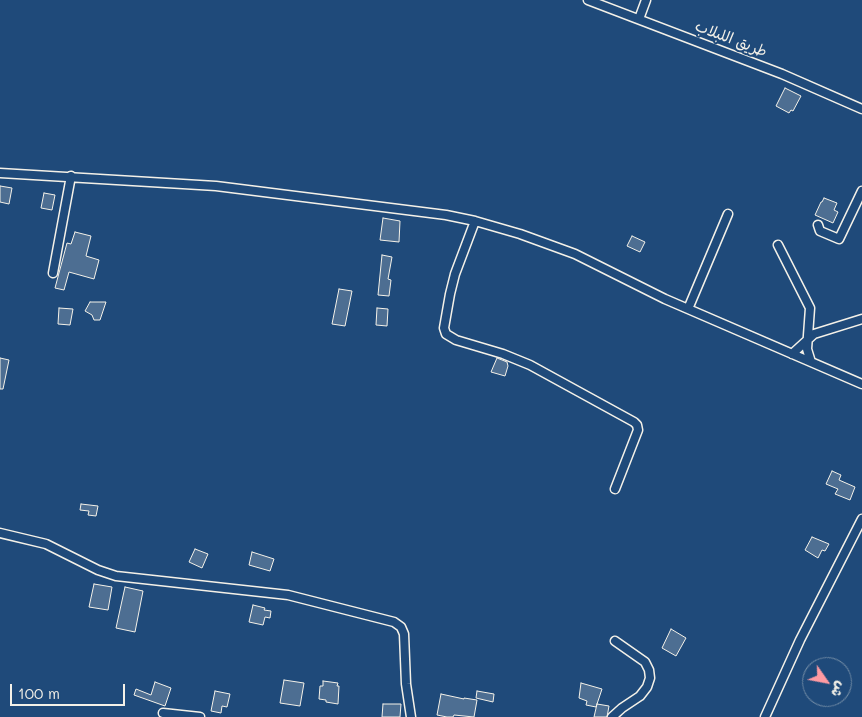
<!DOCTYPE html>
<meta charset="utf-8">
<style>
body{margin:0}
#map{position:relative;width:862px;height:717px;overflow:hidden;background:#1f4a7a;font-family:Mali,"Playpen Sans Arabic",sans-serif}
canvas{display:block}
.north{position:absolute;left:802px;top:657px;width:50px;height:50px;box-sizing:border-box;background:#1f4a7a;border:1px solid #748da6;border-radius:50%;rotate:123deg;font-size:14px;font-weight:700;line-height:20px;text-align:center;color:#f4f1e8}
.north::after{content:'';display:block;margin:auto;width:18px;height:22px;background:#ff9aa2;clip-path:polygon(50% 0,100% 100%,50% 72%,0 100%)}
.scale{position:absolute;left:10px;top:684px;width:115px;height:22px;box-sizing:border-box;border:2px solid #f4f1e8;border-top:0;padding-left:6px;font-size:15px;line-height:18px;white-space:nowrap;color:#f4f1e8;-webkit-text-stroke:4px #1f4a7a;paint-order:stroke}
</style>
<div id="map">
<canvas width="862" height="717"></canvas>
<div class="north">ش</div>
<div class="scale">100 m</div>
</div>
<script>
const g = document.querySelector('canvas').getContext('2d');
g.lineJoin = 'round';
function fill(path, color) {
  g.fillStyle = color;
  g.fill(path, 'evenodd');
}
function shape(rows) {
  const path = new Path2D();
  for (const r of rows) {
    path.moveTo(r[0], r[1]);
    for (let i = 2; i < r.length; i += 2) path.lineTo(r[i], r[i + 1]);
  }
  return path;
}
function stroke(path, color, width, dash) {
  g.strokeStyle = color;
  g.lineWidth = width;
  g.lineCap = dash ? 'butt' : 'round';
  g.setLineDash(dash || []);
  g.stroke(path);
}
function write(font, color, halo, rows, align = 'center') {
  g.font = font + ' Mali,"Playpen Sans Arabic",sans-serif';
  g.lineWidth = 4;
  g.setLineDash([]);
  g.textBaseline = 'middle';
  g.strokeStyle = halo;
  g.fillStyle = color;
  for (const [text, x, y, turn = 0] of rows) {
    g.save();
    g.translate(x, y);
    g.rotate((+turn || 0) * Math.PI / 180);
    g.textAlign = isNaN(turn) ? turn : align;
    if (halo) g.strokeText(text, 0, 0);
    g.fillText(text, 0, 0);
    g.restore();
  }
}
const building = shape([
 [785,88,801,96,793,111,791,110,789,113,776,106,785,88],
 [0,186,12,188,9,204,0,202,0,186],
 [44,193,55,195,52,210,41,208,44,193],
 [824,198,837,203,834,210,838,212,833,223,815,215,821,202,822,202,824,198],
 [383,218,400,221,399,242,380,240,383,218],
 [75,232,91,236,86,256,99,260,94,279,69,272,64,290,55,288,67,243,71,244,75,232],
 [632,236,645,242,640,252,627,246,632,236],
 [382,255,392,257,388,279,391,280,389,296,378,295,382,255],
 [339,289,352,291,345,326,332,324,339,289],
 [90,302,106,302,100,320,94,320,92,315,85,311,90,302],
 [59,308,73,309,70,325,58,324,59,308],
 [377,308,388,309,387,326,376,325,377,308],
 [0,358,9,360,3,389,0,389,0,358],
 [497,358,507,362,508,366,505,376,491,372,497,358],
 [832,471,841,475,839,480,855,487,850,500,835,494,838,489,826,484,832,471],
 [81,504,98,506,96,516,88,515,89,511,80,510,81,504],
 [812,537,829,544,825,551,822,550,818,558,805,550,812,537],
 [195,549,208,554,202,568,189,562,195,549],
 [252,552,274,559,270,571,249,565,252,552],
 [94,584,112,587,108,610,89,607,94,584],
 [125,587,143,591,135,632,116,628,125,587],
 [253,605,265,608,264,610,271,611,270,618,265,617,263,625,249,622,253,605],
 [671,629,686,638,676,656,662,648,671,629],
 [284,680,304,683,300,706,280,703,284,680],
 [323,681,338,683,337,686,339,686,338,704,326,702,326,700,319,699,320,686,323,686,323,681],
 [155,682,171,688,165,706,134,695,136,689,151,695,155,682],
 [581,683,602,689,596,707,586,705,587,701,579,698,581,683],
 [215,691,230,694,227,707,222,706,221,713,211,711,215,691],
 [477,691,494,694,493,702,476,698,477,691],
 [441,694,464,699,464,698,477,700,474,717,454,715,453,717,447,717,437,715,441,694],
 [383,704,401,704,400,717,382,717,383,704],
 [597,704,609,706,607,717,594,717,597,704]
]);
fill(building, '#4d6e92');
stroke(building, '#f4f1e8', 1);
const minor = shape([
 [588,0,782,74,862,109],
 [639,19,646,0],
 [0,173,216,186,446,215,475,221,520,234,575,254,665,299,862,384],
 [475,221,455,274,450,294,444,328,446,334,456,340,503,354,530,365,634,422,637,425,638,430,615,489],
 [818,225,820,231,839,239,862,191],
 [778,245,810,308,807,349,811,362],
 [53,273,71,176],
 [688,309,728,214],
 [792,354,814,334,862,319],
 [0,533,46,544,98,570,116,576,288,595,394,622,401,627,404,634,406,684,411,717],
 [163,713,200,717],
 [612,717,622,708,640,696,647,687,650,678,649,670,645,662,615,641],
 [765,717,800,640,862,519]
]);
stroke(minor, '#f4f1e8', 11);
stroke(minor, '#1f4a7a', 8);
write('15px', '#f4f1e8', '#1f4a7a', [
 ["طريق اللبلاب",731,39,21]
]);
</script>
